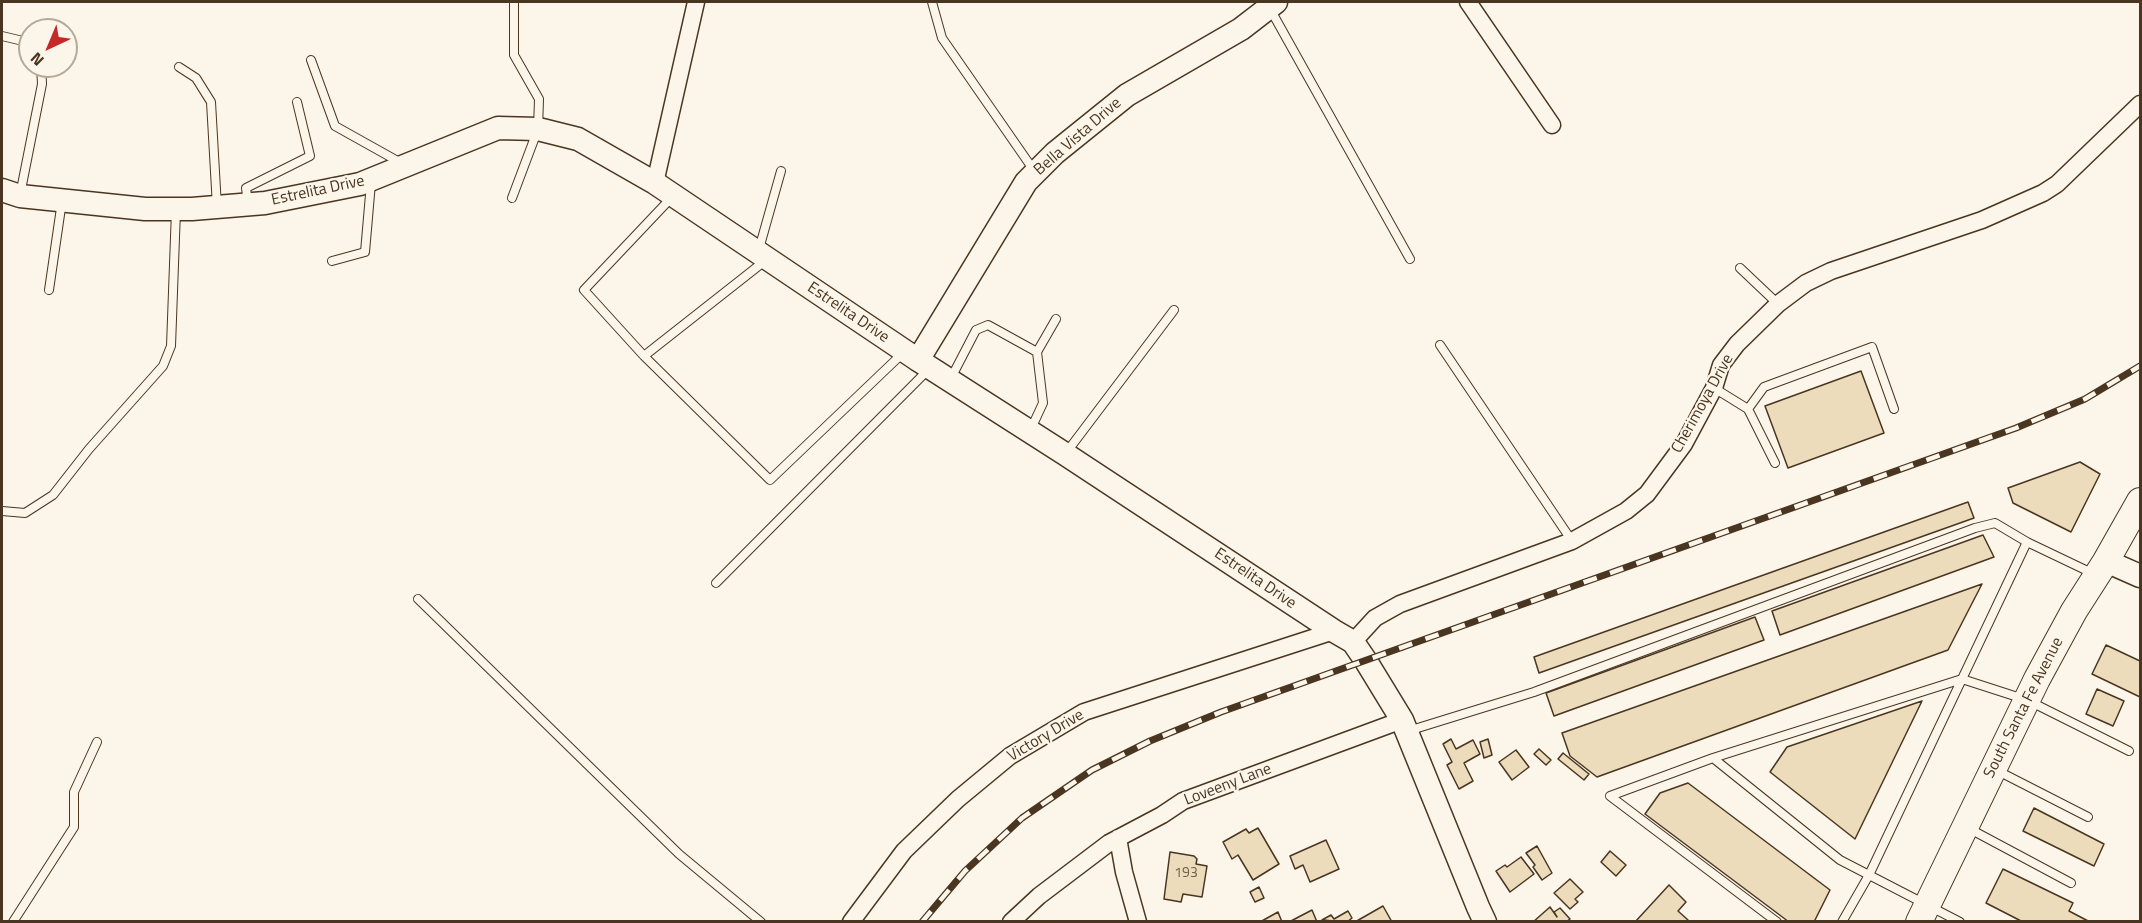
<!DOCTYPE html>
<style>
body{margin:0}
#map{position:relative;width:2142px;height:923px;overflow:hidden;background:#fbf6e9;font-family:"Titillium Web",sans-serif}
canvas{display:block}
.frame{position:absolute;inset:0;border:3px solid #4a3520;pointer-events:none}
.north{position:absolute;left:18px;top:18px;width:60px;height:60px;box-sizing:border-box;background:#fbf6e9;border:2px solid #b4a999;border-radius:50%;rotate:224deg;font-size:16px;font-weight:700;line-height:24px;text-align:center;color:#4a3520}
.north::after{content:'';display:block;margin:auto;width:21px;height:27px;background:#c62828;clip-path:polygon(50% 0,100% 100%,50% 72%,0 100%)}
</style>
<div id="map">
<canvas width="2142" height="923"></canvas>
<div class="frame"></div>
<div class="north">N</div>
</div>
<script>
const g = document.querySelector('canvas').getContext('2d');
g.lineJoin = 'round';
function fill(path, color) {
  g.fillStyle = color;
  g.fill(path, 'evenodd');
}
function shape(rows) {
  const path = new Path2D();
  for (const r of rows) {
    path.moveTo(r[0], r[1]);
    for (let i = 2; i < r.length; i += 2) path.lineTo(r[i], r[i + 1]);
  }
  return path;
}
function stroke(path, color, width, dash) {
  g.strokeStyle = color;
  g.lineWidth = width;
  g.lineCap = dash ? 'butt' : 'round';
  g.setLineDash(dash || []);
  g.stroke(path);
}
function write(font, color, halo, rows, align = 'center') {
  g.font = font + ' "Titillium Web",sans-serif';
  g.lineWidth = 4.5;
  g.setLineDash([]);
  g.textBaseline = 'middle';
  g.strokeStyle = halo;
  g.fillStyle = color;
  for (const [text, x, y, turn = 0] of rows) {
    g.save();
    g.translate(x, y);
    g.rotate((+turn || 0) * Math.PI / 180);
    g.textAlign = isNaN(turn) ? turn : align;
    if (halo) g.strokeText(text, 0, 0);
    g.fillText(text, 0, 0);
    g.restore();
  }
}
const building = shape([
 [1861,371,1884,433,1788,468,1765,406,1861,371],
 [2080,462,2100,474,2071,532,2013,503,2008,488,2080,462],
 [1968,502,1974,518,1539,673,1534,657,1968,502],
 [1983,535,1994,557,1780,635,1772,611,1983,535],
 [1982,584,1948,650,1597,777,1570,756,1562,733,1982,584],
 [1755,617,1764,640,1554,716,1546,693,1755,617],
 [2106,645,2140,661,2140,697,2092,674,2106,645],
 [2097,689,2124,701,2113,726,2086,714,2097,689],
 [1922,701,1855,839,1770,772,1787,747,1922,701],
 [1451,739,1456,749,1473,740,1480,754,1464,763,1473,781,1459,789,1447,765,1452,762,1443,744,1451,739],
 [1488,739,1492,755,1484,758,1480,742,1488,739],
 [1539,749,1551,760,1546,765,1534,754,1539,749],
 [1516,750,1529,767,1512,780,1499,762,1516,750],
 [1563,753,1589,774,1584,780,1558,759,1563,753],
 [1688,783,1830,890,1814,922,1789,922,1645,814,1660,793,1688,783],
 [2034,808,2104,844,2094,866,2023,831,2034,808],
 [1258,828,1279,864,1253,880,1238,855,1232,859,1223,842,1246,829,1249,833,1258,828],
 [1326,840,1339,869,1310,882,1303,865,1295,869,1290,856,1326,840],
 [1537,846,1552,873,1542,880,1533,867,1535,865,1526,853,1537,846],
 [1610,851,1626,865,1616,876,1601,862,1610,851],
 [1170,852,1194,856,1197,859,1196,864,1207,866,1202,897,1183,894,1181,902,1164,899,1170,852],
 [1521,857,1534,874,1510,892,1496,871,1505,865,1507,867,1521,857],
 [2003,869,2073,903,2069,911,2090,922,2023,922,1986,903,2003,869],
 [1570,879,1583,892,1575,899,1578,902,1570,909,1554,893,1570,879],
 [1669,885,1686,902,1678,911,1688,920,1687,922,1635,922,1669,885],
 [1259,887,1264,898,1255,902,1250,892,1259,887],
 [1383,906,1392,922,1355,922,1383,906],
 [1550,907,1557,917,1554,912,1560,908,1570,919,1566,922,1533,922,1550,907],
 [1312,910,1317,922,1289,922,1312,910],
 [1348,911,1352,918,1347,922,1322,920,1331,915,1334,919,1348,911],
 [1278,912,1282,922,1260,922,1278,912]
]);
fill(building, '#ecdcbc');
stroke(building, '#4a3520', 1.5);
const lane = shape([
 [932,2,942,38,1035,172],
 [1269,7,1410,259],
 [2,36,23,41,30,46],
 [311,60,335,126,403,164],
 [179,67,196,78,211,102,217,207],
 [20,195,42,84,41,66],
 [673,196,584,290,644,356,770,480,904,352],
 [512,198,538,129,539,99,514,55,514,2],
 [248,204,246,188,310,156,297,102],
 [759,249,781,171],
 [332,261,365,252,371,183],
 [1740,268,1778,304],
 [49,290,62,201],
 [1440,345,1572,541],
 [644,356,766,260],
 [950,380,976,330,988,325,1037,352],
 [1714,388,1748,409,1775,463],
 [1748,409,1764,387,1872,347,1894,409],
 [1030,431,1043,403,1037,352,1056,319],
 [1066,453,1174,310],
 [2,511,25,513,53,495,89,449,163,366,171,346,176,210],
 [2027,542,2094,574],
 [716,583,928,370],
 [418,599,679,854,761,922],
 [1408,731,1534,692,1975,528,1995,523,2027,542,1869,875,1842,922],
 [1713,758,1962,679,2027,700,2129,751],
 [1996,770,2088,817],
 [1968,828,2071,883],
 [13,922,74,827,74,792,97,742],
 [1777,922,1610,796,1713,758,1840,860,1960,922]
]);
const street = shape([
 [1468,2,1552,125],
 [655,183,696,2],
 [1353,642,1375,618,1400,604,1572,541,1626,511,1647,494,1684,444,1714,388,1721,365,1737,344,1778,304,1806,283,1831,271,1982,220,2043,193,2057,184,2140,104],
 [1118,838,1124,872,1138,922],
 [851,922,904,851,958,799,1010,756,1084,712,1334,631],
 [1011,922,1039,896,1109,843,1162,815,1183,801,1402,720]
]);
const secondary = shape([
 [2,190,20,196,145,209,192,209,265,203,360,184,498,128,538,129,578,139,655,183,918,360,1065,454,1334,631,1353,642,1366,661,1402,720,1478,907,1485,922],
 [918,360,1026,182,1055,153,1127,95,1241,29,1276,2],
 [2106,561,2140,576]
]);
const primary = shape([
 [1919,922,2037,679,2074,611,2106,561,2140,501]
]);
stroke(lane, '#4a3520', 10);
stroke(street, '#4a3520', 19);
stroke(secondary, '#4a3520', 25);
stroke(primary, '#4a3520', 28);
stroke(lane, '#fbf6e9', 8);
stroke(street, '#fbf6e9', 16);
stroke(secondary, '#fbf6e9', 22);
stroke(primary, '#fbf6e9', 26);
const rail = shape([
 [922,922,965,871,1022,818,1092,770,1150,741,1221,712,2016,428,2085,399,2140,366]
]);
stroke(rail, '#4a3520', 7);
stroke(rail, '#fbf6e9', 4.5, [14]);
write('14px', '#725f47', null, [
 ["193",1186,874]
]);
write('16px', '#4a3520', '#fbf6e9', [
 ["Bella Vista Drive",1078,137,-41],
 ["Estrelita Drive",318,191,-12],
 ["Estrelita Drive",848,313,34],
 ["Cherimoya Drive",1703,404,-61],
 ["Estrelita Drive",1255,579,34],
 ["South Santa Fe Avenue",2024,708,-63],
 ["Victory Drive",1046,736,-31],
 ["Loveeny Lane",1228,785,-21]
]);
</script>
